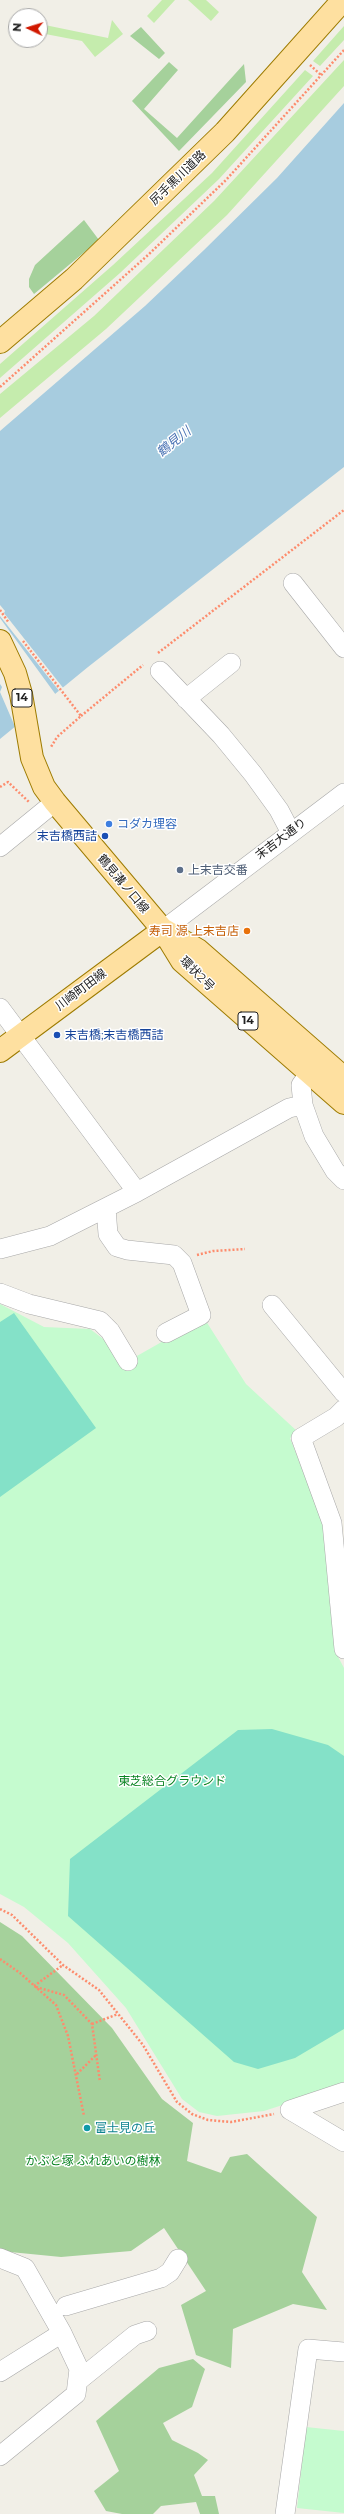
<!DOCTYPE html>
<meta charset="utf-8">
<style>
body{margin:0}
#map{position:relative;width:344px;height:2514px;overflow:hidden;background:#f1efe7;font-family:Montserrat,sans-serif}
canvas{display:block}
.north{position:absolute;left:8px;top:8px;width:40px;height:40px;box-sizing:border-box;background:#fff;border:1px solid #a6a6a6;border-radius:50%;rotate:274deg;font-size:11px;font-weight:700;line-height:16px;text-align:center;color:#212121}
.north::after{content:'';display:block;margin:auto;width:14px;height:18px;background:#d11800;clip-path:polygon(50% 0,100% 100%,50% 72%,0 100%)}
</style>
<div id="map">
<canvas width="344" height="2514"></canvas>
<div class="north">N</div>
</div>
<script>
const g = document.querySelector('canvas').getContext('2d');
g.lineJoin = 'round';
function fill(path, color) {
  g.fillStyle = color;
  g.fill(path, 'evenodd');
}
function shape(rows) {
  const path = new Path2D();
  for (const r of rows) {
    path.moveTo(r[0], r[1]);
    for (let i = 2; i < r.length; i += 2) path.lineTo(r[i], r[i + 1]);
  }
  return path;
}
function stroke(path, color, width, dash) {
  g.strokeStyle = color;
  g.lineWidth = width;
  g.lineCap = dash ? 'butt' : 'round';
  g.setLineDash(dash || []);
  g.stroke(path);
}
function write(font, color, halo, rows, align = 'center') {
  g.font = font + ' Montserrat,"Noto Sans JP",sans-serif';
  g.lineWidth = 3;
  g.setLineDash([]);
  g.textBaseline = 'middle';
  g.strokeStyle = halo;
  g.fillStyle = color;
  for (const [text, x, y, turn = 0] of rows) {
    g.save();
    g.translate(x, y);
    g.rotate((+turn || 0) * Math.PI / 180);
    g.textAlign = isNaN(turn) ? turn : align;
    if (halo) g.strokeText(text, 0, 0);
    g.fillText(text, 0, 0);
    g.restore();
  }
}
fill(shape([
 [162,0,175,0,154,23,147,16],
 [188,0,206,0,219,12,211,21],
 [112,20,123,34,95,57,82,41,40,33,40,24,108,38],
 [344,26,344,40,320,66,313,61],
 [344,60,344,86,227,215,106,329,0,418,0,394,94,316,214,201],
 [305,70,313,76,219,179,120,273,0,378,0,364,113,265,212,173]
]), '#c5ecad');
fill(shape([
 [141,27,165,53,159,59,130,36],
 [169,62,178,70,144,109,177,138,244,64,246,82,179,151,132,101],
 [84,220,99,240,34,294,29,287,29,279,35,265],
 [0,1922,22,1936,112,2028,162,2099,193,2123,187,2161,221,2173,230,2157,247,2154,317,2217,302,2272,327,2310,293,2304,233,2329,231,2368,196,2355,181,2305,206,2291,164,2228,131,2251,61,2257,0,2251],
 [193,2359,205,2369,192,2407,163,2423,172,2440,198,2453,208,2460,194,2475,202,2496,215,2496,219,2514,200,2514,196,2502,161,2506,153,2514,122,2514,106,2511,94,2491,119,2471,96,2421,159,2368]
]), '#a5d19b');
fill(shape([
 [0,1304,44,1327,90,1329,110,1344,121,1365,204,1318,246,1384,298,1432,290,1438,326,1530,335,1651,344,1668,344,2085,264,2111,217,2116,199,2112,182,2099,126,2008,68,1943,24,1907,0,1894],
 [306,2427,344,2431,344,2513,297,2508]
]), '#c5fbcf');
fill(shape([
 [14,1313,96,1428,0,1497,0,1322],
 [272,1729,328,1745,344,1756,344,2029,295,2058,258,2069,234,2062,68,1916,70,1859,238,1730]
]), '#84e1c8');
fill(shape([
 [344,103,344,467,88,667,0,739,0,431,145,306,204,250,277,178]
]), '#a7ccdf');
fill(shape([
 [0,605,5,611,4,613,64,689,60,692,0,616],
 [0,618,56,695,16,729,0,692,2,687,0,684]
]), '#f1efe7');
const minor = shape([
 [293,583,344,648],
 [160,671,221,735,253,774,279,810,290,831],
 [186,699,231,663],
 [0,847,55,802],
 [163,930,344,793],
 [0,1008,137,1192],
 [309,1074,301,1085,303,1105,314,1136,335,1171,344,1180],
 [106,1208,108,1234,117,1247,127,1250,174,1255,182,1263,201,1315,166,1333],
 [0,1249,50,1236,137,1192,289,1108,303,1105],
 [0,1293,29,1304,100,1321,110,1331,128,1361],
 [272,1305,344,1393],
 [344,1409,336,1417,301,1438,332,1523,344,1649],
 [290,2110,344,2142],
 [290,2110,344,2092],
 [0,2258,25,2268,62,2333,79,2369,76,2394,0,2456],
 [66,2306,161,2278,170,2272,178,2259],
 [0,2372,62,2333],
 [78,2381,135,2335,147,2331],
 [285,2514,308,2349,344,2352]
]);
const major = shape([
 [0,342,74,279,225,132,343,0],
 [0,641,15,673,21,694,32,758,44,787,55,802,163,930,182,961,344,1103],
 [164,930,198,950,344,1078],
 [0,1051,163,930]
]);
stroke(minor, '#a8a8a8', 20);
stroke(major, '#9d7b00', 24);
stroke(shape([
 [310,65,321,75],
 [0,387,148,255,226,180,344,50],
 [0,610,9,623],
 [23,641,81,716,57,737,51,747],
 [158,653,344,510],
 [81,716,143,665],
 [0,787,8,782,29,802],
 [197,1255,213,1251,245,1249],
 [0,1909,12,1915,63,1965,99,1990,143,2045,177,2102,192,2114,208,2120,231,2122,274,2114],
 [0,1959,20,1973,56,2005,68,2036,84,2116],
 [34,1986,63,1965],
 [36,1987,64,1995,92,2024,100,2082],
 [92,2024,118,2014],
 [77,2074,96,2055]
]), '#fd8c6d', 2.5, [2, 2]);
stroke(minor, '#fff', 19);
stroke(major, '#fee0a0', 22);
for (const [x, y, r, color] of [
 [109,824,4,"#3f7fe0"],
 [105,836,4,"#1a4fb4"],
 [180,870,4,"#5c6f8a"],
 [247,931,4,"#e8710a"],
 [57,1035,4,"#1a4fb4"],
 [87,2128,4,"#0f9aa8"]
]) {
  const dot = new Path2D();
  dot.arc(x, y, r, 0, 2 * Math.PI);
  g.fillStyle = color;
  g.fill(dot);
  stroke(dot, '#fff', 1.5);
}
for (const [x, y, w] of [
 [22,698,20],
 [248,1021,20]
]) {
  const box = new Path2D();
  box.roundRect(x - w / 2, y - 9, w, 18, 3);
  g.fillStyle = '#fff';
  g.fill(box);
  stroke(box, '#212121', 1);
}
write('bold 11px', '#212121', null, [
 ["14",22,698],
 ["14",248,1021]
]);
write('12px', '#212121', '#fff', [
 ["尻手黒川道路",178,178,-44],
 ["末吉大通り",281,839,-37],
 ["鶴見溝ノ口線",123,884,50],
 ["環状2号",197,974,45],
 ["川崎町田線",81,990,-37]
]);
write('12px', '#366cbe', '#fff', [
 ["コダカ理容",117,824]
], 'left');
write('12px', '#164399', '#fff', [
 ["末吉橋西詰",97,836],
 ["末吉橋;末吉橋西詰",65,1035,"left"]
], 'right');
write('12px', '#4e5e75', '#fff', [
 ["上末吉交番",188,870]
], 'left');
write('12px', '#c56008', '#fff', [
 ["寿司 源 上末吉店",239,931]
], 'right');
write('12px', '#098422', '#fff', [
 ["東芝総合グラウンド",172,1781],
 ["かぶと塚 ふれあいの樹林",93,2161]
]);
write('12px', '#0d838f', '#fff', [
 ["富士見の丘",95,2128]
], 'left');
write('italic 13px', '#4a73b4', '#fff', [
 ["鶴見川",174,442,-39]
]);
</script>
